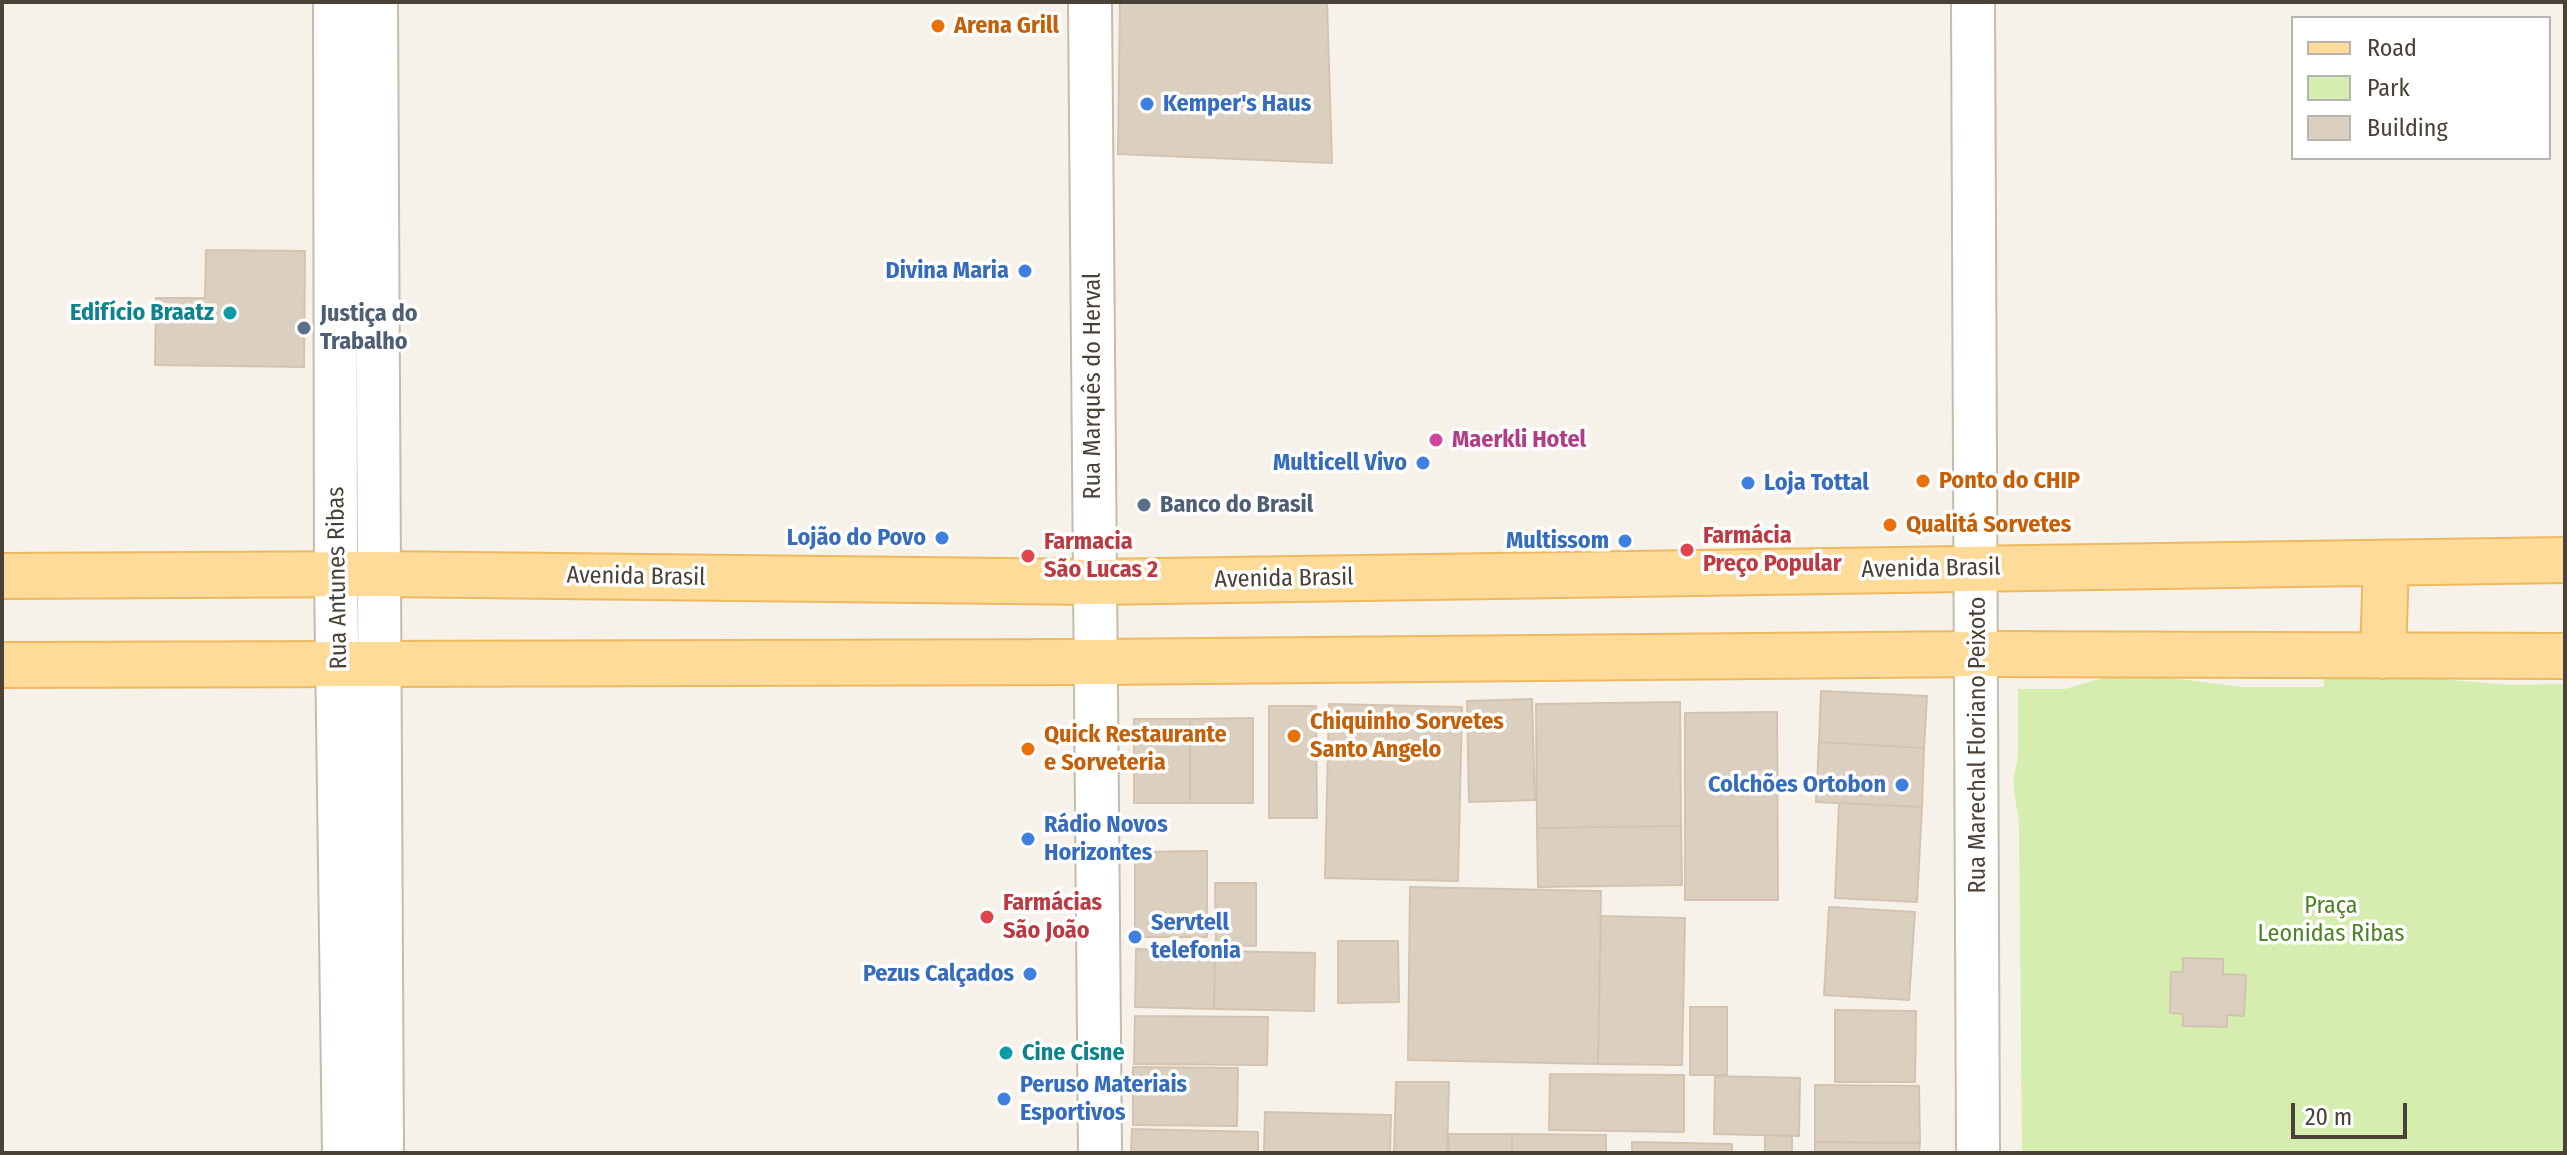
<!DOCTYPE html>
<meta charset="utf-8">
<style>
body{margin:0}
#map{position:relative;width:2567px;height:1155px;overflow:hidden;background:#f6f1e9;font-family:"Fira Sans Condensed",sans-serif}
canvas{display:block}
.frame{position:absolute;inset:0;border:4px solid #4a4137;pointer-events:none}
.legend{position:absolute;left:2291px;top:16px;width:260px;height:144px;box-sizing:border-box;background:#fff;border:2px solid #b7b3af;margin:0;padding:10px 14px;list-style:none;font-size:24px;color:#4a4137}
.legend li{display:flex;align-items:center;gap:16px;height:40px}
.legend b{width:40px;border:2px solid #b7b3af}
.scale{position:absolute;left:2291px;top:1103px;width:116px;height:36px;box-sizing:border-box;border:4px solid #4a4137;border-top:0;padding-left:10px;font-size:24px;line-height:28px;white-space:nowrap;color:#4a4137;-webkit-text-stroke:6px #fff;paint-order:stroke}
</style>
<div id="map">
<canvas width="2567" height="1155"></canvas>
<div class="frame"></div>
<ul class="legend">
<li><b style="height:10px;background:#ffdb99"></b>Road</li>
<li><b style="height:22px;background:#d5edaf"></b>Park</li>
<li><b style="height:22px;background:#dbcfc0"></b>Building</li>
</ul>
<div class="scale">20 m</div>
</div>
<script>
const g = document.querySelector('canvas').getContext('2d');
g.lineJoin = 'round';
function fill(path, color) {
  g.fillStyle = color;
  g.fill(path, 'evenodd');
}
function shape(rows) {
  const path = new Path2D();
  for (const r of rows) {
    path.moveTo(r[0], r[1]);
    for (let i = 2; i < r.length; i += 2) path.lineTo(r[i], r[i + 1]);
  }
  return path;
}
function stroke(path, color, width, dash) {
  g.strokeStyle = color;
  g.lineWidth = width;
  g.lineCap = dash ? 'butt' : 'round';
  g.setLineDash(dash || []);
  g.stroke(path);
}
function write(font, color, halo, rows, align = 'center') {
  g.font = font + ' "Fira Sans Condensed",sans-serif';
  g.lineWidth = 7;
  g.setLineDash([]);
  g.textBaseline = 'middle';
  g.strokeStyle = halo;
  g.fillStyle = color;
  for (const [text, x, y, turn = 0] of rows) {
    g.save();
    g.translate(x, y);
    g.rotate((+turn || 0) * Math.PI / 180);
    g.textAlign = isNaN(turn) ? turn : align;
    if (halo) g.strokeText(text, 0, 0);
    g.fillText(text, 0, 0);
    g.restore();
  }
}
fill(shape([
 [2323,669,2509,685,2565,684,2565,1153,2022,1153,2019,823,2013,782,2018,756,2018,689,2065,689,2123,672,2242,687,2324,687]
]), '#d5edaf');
const building = shape([
 [1120,2,1327,2,1332,163,1118,154,1120,2],
 [206,250,305,251,304,367,155,365,156,298,205,298,206,250],
 [1821,691,1927,696,1924,748,1819,742,1821,691],
 [1532,699,1535,800,1469,802,1467,701,1532,699],
 [1680,702,1681,826,1537,828,1536,704,1680,702],
 [1329,704,1462,707,1458,881,1325,878,1329,704],
 [1269,706,1316,706,1317,818,1269,818,1269,706],
 [1777,712,1778,900,1685,900,1685,713,1777,712],
 [1253,718,1253,803,1190,803,1190,719,1253,718],
 [1134,719,1190,719,1190,803,1134,803,1134,719],
 [1819,742,1924,748,1922,807,1816,802,1819,742],
 [1839,803,1922,807,1917,902,1835,898,1839,803],
 [1681,826,1682,885,1538,887,1537,828,1681,826],
 [1207,851,1207,937,1135,937,1135,852,1207,851],
 [1215,883,1256,883,1256,946,1216,945,1215,883],
 [1410,887,1601,891,1598,1064,1408,1060,1410,887],
 [1829,907,1915,912,1909,1000,1824,995,1829,907],
 [1601,916,1685,918,1682,1065,1598,1064,1601,916],
 [1338,941,1398,941,1399,1002,1338,1003,1338,941],
 [1136,949,1215,951,1214,1009,1135,1007,1136,949],
 [1215,951,1315,953,1314,1011,1214,1009,1215,951],
 [2183,958,2223,959,2223,974,2246,975,2244,1016,2227,1015,2227,1027,2183,1026,2183,1014,2170,1013,2171,972,2183,972,2183,958],
 [1690,1007,1727,1007,1727,1075,1690,1075,1690,1007],
 [1835,1010,1916,1011,1915,1082,1835,1082,1835,1010],
 [1135,1016,1268,1017,1267,1065,1134,1064,1135,1016],
 [1133,1067,1238,1068,1237,1126,1133,1125,1133,1067],
 [1550,1074,1684,1075,1684,1132,1549,1130,1550,1074],
 [1715,1076,1800,1078,1799,1136,1714,1134,1715,1076],
 [1396,1082,1449,1082,1447,1153,1394,1153,1396,1082],
 [1815,1085,1919,1086,1920,1143,1815,1142,1815,1085],
 [1265,1112,1391,1115,1390,1153,1264,1153,1265,1112],
 [1132,1129,1258,1132,1258,1153,1131,1153,1132,1129],
 [1449,1134,1512,1134,1512,1153,1449,1153,1449,1134],
 [1512,1134,1606,1135,1606,1153,1512,1153,1512,1134],
 [1765,1135,1792,1135,1792,1153,1765,1153,1765,1135],
 [1632,1142,1732,1144,1732,1153,1632,1153,1632,1142],
 [1815,1142,1920,1143,1919,1153,1815,1153,1815,1142]
]);
fill(building, '#dbcfc0');
stroke(building, '#d4c3b0', 2);
const minor = shape([
 [335,2,336,575,344,1153],
 [376,2,382,1153],
 [1090,2,1100,1153],
 [1973,2,1978,1153]
]);
const major = shape([
 [2,576,380,574,1095,582,2565,560],
 [2383,656,2386,563],
 [2,665,1096,662,1978,654,2565,656]
]);
stroke(minor, '#c5bbae', 46);
stroke(major, '#edb960', 48);
stroke(minor, '#fff', 42);
stroke(major, '#ffdb99', 44);
for (const [x, y, r, color] of [
 [938,26,8,"#e8710a"],
 [1147,104,8,"#3f7fe0"],
 [1025,271,8,"#3f7fe0"],
 [230,313,8,"#0f9aa8"],
 [304,328,8,"#5c6f8a"],
 [1436,440,8,"#d1479c"],
 [1423,463,8,"#3f7fe0"],
 [1923,481,8,"#e8710a"],
 [1748,483,8,"#3f7fe0"],
 [1144,505,8,"#5c6f8a"],
 [1890,525,8,"#e8710a"],
 [942,538,8,"#3f7fe0"],
 [1625,541,8,"#3f7fe0"],
 [1687,550,8,"#e0444e"],
 [1028,556,8,"#e0444e"],
 [1294,736,8,"#e8710a"],
 [1028,749,8,"#e8710a"],
 [1902,785,8,"#3f7fe0"],
 [1028,839,8,"#3f7fe0"],
 [987,917,8,"#e0444e"],
 [1135,937,8,"#3f7fe0"],
 [1030,974,8,"#3f7fe0"],
 [1006,1053,8,"#0f9aa8"],
 [1004,1099,8,"#3f7fe0"]
]) {
  const dot = new Path2D();
  dot.arc(x, y, r, 0, 2 * Math.PI);
  g.fillStyle = color;
  g.fill(dot);
  stroke(dot, '#fff', 3);
}
write('bold 24px', '#c56008', '#fff', [
 ["Arena Grill",954,26],
 ["Ponto do CHIP",1939,481],
 ["Qualitá Sorvetes",1906,525],
 ["Chiquinho Sorvetes",1310,722],
 ["Santo Angelo",1310,750],
 ["Quick Restaurante",1044,735],
 ["e Sorveteria",1044,763]
], 'left');
write('bold 24px', '#366cbe', '#fff', [
 ["Kemper's Haus",1163,104,"left"],
 ["Divina Maria",1009,271],
 ["Multicell Vivo",1407,463],
 ["Loja Tottal",1764,483,"left"],
 ["Lojão do Povo",926,538],
 ["Multissom",1609,541],
 ["Colchões Ortobon",1886,785],
 ["Rádio Novos",1044,825,"left"],
 ["Horizontes",1044,853,"left"],
 ["Servtell",1151,923,"left"],
 ["telefonia",1151,951,"left"],
 ["Pezus Calçados",1014,974],
 ["Peruso Materiais",1020,1085,"left"],
 ["Esportivos",1020,1113,"left"]
], 'right');
write('bold 24px', '#0d838f', '#fff', [
 ["Edifício Braatz",214,313],
 ["Cine Cisne",1022,1053,"left"]
], 'right');
write('bold 24px', '#4e5e75', '#fff', [
 ["Justiça do",320,314],
 ["Trabalho",320,342],
 ["Banco do Brasil",1160,505]
], 'left');
write('24px', '#4a4137', '#fff', [
 ["Rua Marquês do Herval",1093,386,-90],
 ["Avenida Brasil",1931,569,-1],
 ["Avenida Brasil",636,577,1],
 ["Rua Antunes Ribas",338,578,-91],
 ["Avenida Brasil",1284,579,-1],
 ["Rua Marechal Floriano Peixoto",1978,745,-90]
]);
write('bold 24px', '#b23c85', '#fff', [
 ["Maerkli Hotel",1452,440]
], 'left');
write('bold 24px', '#be3a42', '#fff', [
 ["Farmácia",1703,536],
 ["Preço Popular",1703,564],
 ["Farmacia",1044,542],
 ["São Lucas 2",1044,570],
 ["Farmácias",1003,903],
 ["São João",1003,931]
], 'left');
write('24px', '#4e8224', '#fff', [
 ["Praça",2331,906],
 ["Leonidas Ribas",2331,934]
]);
</script>
